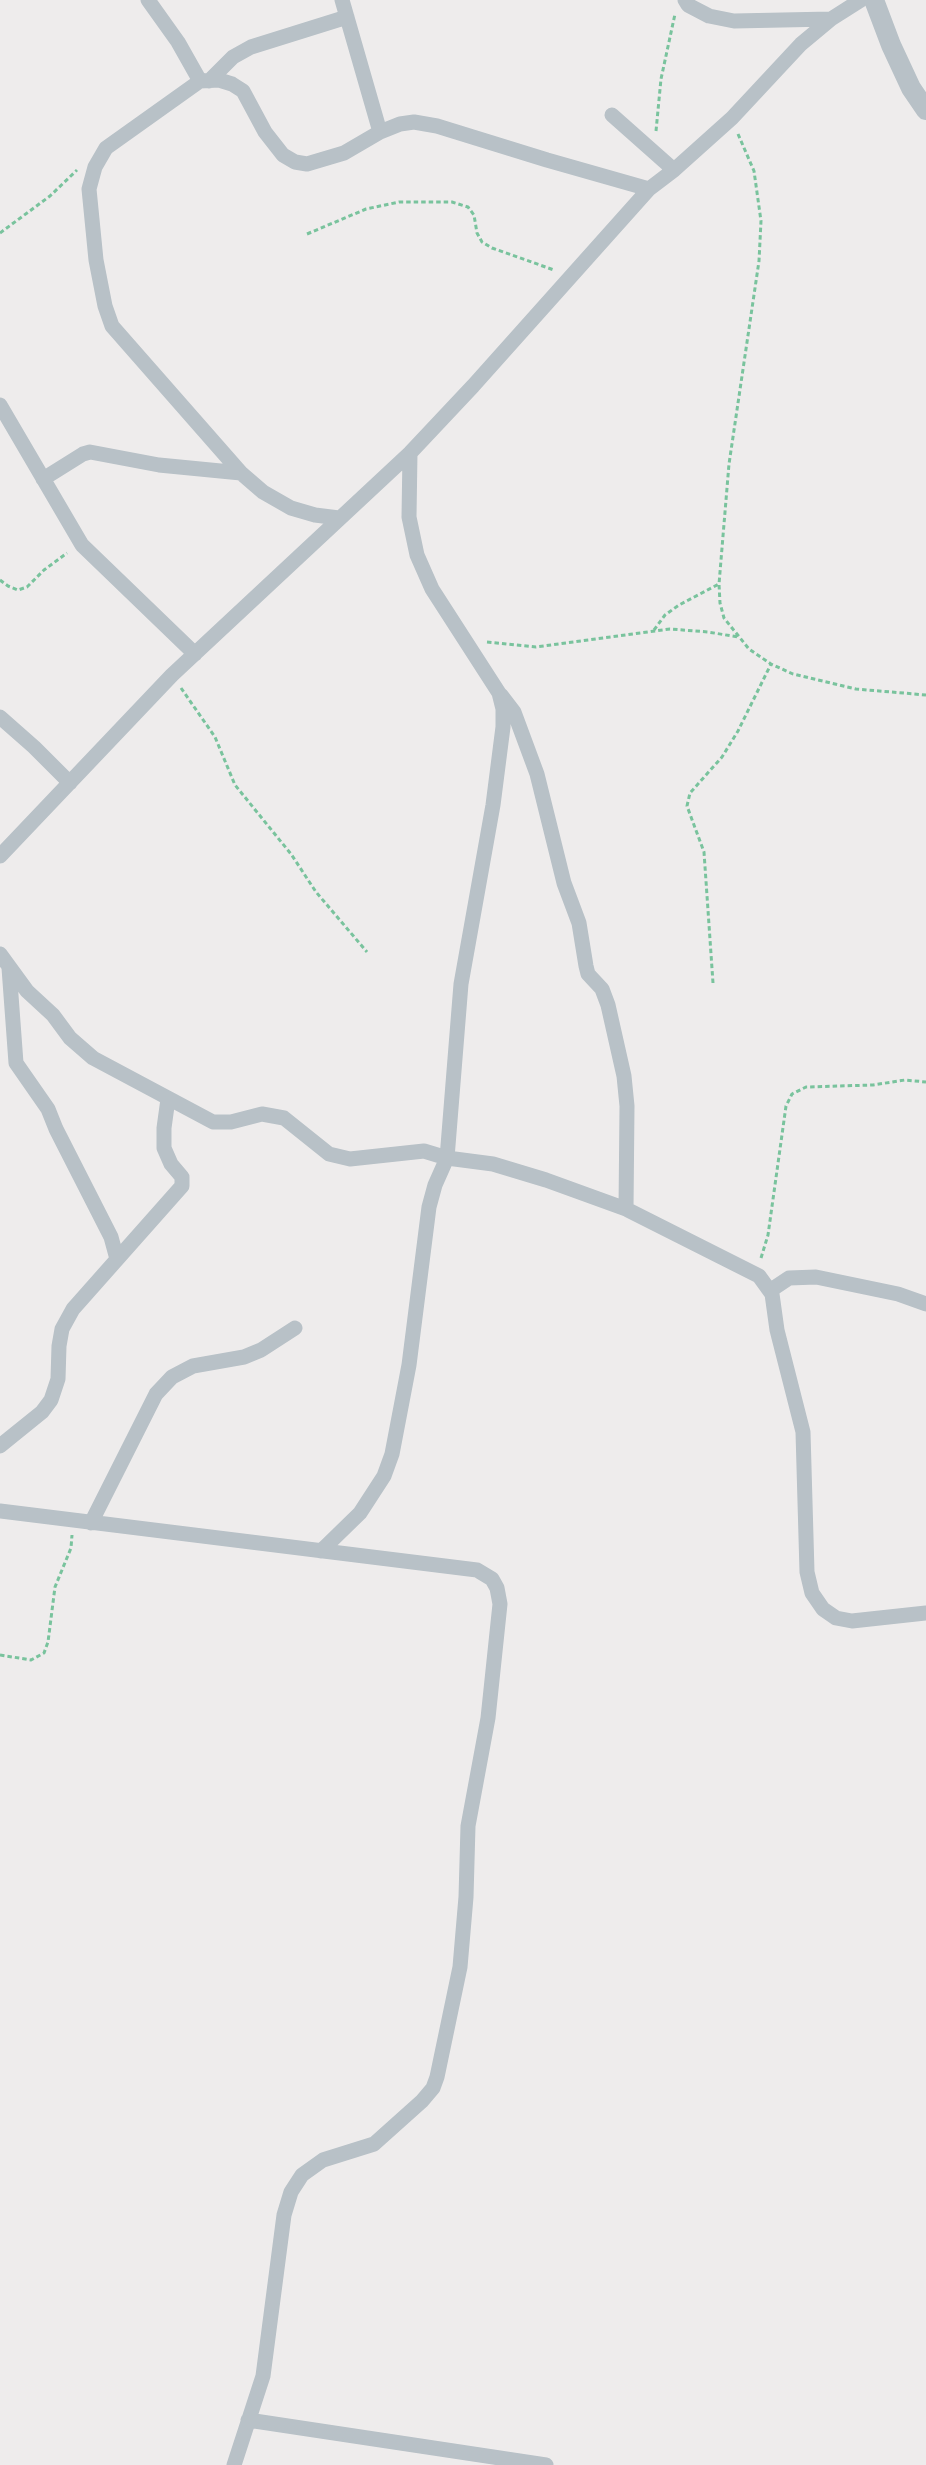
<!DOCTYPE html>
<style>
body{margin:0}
canvas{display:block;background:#eeecec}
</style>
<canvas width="926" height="2465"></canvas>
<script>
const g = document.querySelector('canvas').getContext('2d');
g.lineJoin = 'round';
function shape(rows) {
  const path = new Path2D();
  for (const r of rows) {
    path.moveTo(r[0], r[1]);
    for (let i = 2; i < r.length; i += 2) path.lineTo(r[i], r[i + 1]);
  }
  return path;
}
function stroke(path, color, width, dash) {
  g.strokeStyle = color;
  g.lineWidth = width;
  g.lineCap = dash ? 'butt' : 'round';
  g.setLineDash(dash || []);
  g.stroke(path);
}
stroke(shape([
 [656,131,661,79,675,14],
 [738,134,754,171,761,221,759,261,729,464,719,584,720,603,724,618,749,649,771,664,793,674,856,689,926,695],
 [0,233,50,196,77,170],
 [307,234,366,209,399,202,452,202,468,207,474,215,477,233,482,242,492,248,554,270],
 [0,580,8,586,18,590,27,587,44,570,67,553],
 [654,630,665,615,679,605,719,584],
 [487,642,536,647,670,629,708,632,738,637],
 [181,688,215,737,235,785,291,854,316,892,367,952],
 [713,983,704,852,687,806,690,793,722,757,738,731,771,664],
 [761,1258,768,1235,786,1106,792,1094,806,1087,873,1085,905,1080,926,1082],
 [0,1655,31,1660,44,1653,48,1642,55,1587,71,1548,72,1535]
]), '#79c39d', 3, [4.5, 3]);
stroke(shape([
 [148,0,178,42,200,81],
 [342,0,380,132],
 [685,0,688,5,709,16,734,21,831,19],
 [209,81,233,57,251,47,347,17],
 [612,115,674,170],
 [0,405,82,545,195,654],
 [43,479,83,454,90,452,159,465,241,473],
 [339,518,315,515,291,508,263,492,241,473,112,326,105,306,96,260,89,189,95,167,106,148,200,81,219,80,232,84,243,91,265,132,283,155,295,162,307,164,344,153,380,132,400,124,414,122,437,126,547,160,649,189],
 [501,695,514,712,537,774,564,883,579,923,586,966,588,974,602,989,608,1005,624,1076,627,1106,626,1209],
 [0,717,34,747,70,783],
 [0,856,172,675,410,453,473,386,649,189,674,170,732,118,801,44,831,19,861,0],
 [0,954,27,991,53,1015,70,1038,93,1058,213,1122,231,1122,262,1114,284,1118,329,1154,350,1159,424,1151,447,1158,493,1164,546,1180,626,1209,759,1276,772,1294,777,1330,803,1432,807,1572,812,1593,823,1609,836,1618,852,1621,926,1613],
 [9,968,16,1063,48,1109,56,1129,111,1237,117,1259],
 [771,1290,789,1278,816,1277,898,1294,926,1304],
 [0,1446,42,1412,51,1400,58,1379,59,1346,62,1329,73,1309,182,1186,182,1177,171,1164,164,1148,164,1128,168,1099],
 [0,1511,477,1570,492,1579,497,1588,500,1604,488,1718,468,1826,466,1897,460,1967,437,2077,433,2088,422,2101,374,2144,323,2160,302,2175,291,2192,284,2215,263,2376,234,2465],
 [91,1523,156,1394,172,1377,193,1366,244,1357,261,1350,295,1328],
 [321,1551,360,1513,384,1476,392,1454,409,1365,429,1207,435,1185,447,1158,461,984,493,805,503,727,503,709,499,693,432,589,417,555,409,517,410,453],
 [248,2420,546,2465]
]), '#b8c1c7', 15);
stroke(shape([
 [874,0,891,45,911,88,926,110]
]), '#b8c1c7', 20);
</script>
